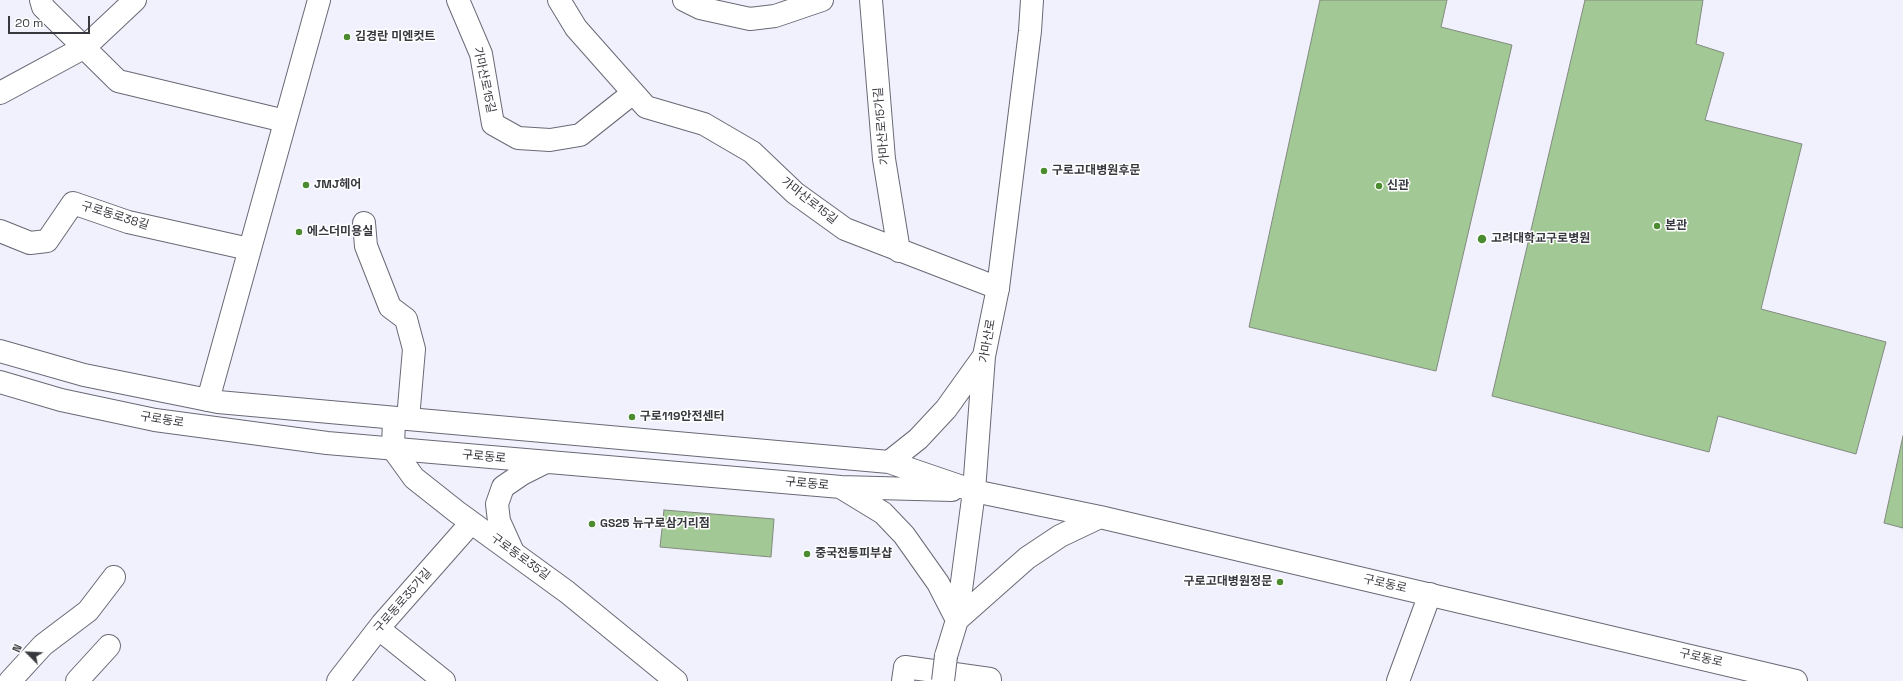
<!DOCTYPE html>
<meta charset="utf-8">
<style>
body{margin:0}
#map{position:relative;width:1903px;height:681px;overflow:hidden;background:#f0f1fd;font-family:"Space Grotesk",sans-serif}
canvas{display:block}
.north{position:absolute;left:8px;top:633px;width:40px;height:40px;-webkit-text-stroke:3px #fff;paint-order:stroke;rotate:294deg;font-size:11px;font-weight:700;line-height:16px;text-align:center;color:#38393f}
.north::after{content:'';display:block;margin:auto;width:14px;height:18px;background:#38393f;clip-path:polygon(50% 0,100% 100%,50% 72%,0 100%)}
.scale{position:absolute;left:8px;top:16px;width:82px;height:18px;box-sizing:border-box;border:2px solid #38393f;border-top:0;padding-left:5px;font-size:12px;line-height:14px;white-space:nowrap;color:#38393f;-webkit-text-stroke:3px #fff;paint-order:stroke}
</style>
<div id="map">
<canvas width="1903" height="681"></canvas>
<div class="north">N</div>
<div class="scale">20 m</div>
</div>
<script>
const g = document.querySelector('canvas').getContext('2d');
g.lineJoin = 'round';
function fill(path, color) {
  g.fillStyle = color;
  g.fill(path, 'evenodd');
}
function shape(rows) {
  const path = new Path2D();
  for (const r of rows) {
    path.moveTo(r[0], r[1]);
    for (let i = 2; i < r.length; i += 2) path.lineTo(r[i], r[i + 1]);
  }
  return path;
}
function stroke(path, color, width, dash) {
  g.strokeStyle = color;
  g.lineWidth = width;
  g.lineCap = dash ? 'butt' : 'round';
  g.setLineDash(dash || []);
  g.stroke(path);
}
function write(font, color, halo, rows, align = 'center') {
  g.font = font + ' "Space Grotesk","Noto Sans KR",sans-serif';
  g.lineWidth = 3;
  g.setLineDash([]);
  g.textBaseline = 'middle';
  g.strokeStyle = halo;
  g.fillStyle = color;
  for (const [text, x, y, turn = 0] of rows) {
    g.save();
    g.translate(x, y);
    g.rotate((+turn || 0) * Math.PI / 180);
    g.textAlign = isNaN(turn) ? turn : align;
    if (halo) g.strokeText(text, 0, 0);
    g.fillText(text, 0, 0);
    g.restore();
  }
}
const building = shape([
 [1320,0,1447,0,1441,27,1512,45,1436,371,1249,327,1320,0],
 [1585,0,1703,0,1696,44,1724,53,1705,120,1802,144,1761,309,1886,342,1856,454,1718,416,1709,452,1492,396,1585,0],
 [1903,436,1903,528,1884,523,1903,436],
 [664,510,774,519,771,557,660,547,664,510]
]);
fill(building, '#a2c895');
stroke(building, '#828a7f', 1);
const minor = shape([
 [41,0,43,7,118,81,285,121],
 [458,0,481,54,493,124,518,138,550,140,580,135,633,93],
 [559,0,576,28,646,107,704,124,752,152,795,193,845,229,998,288],
 [684,0,700,8,750,19,775,16,822,0],
 [871,0,884,159,899,251],
 [0,93,85,47,135,0],
 [364,223,366,246,390,307,406,319,414,349,408,419],
 [0,231,30,243,47,241,73,203,128,222,249,249],
 [208,400,319,0],
 [394,418,393,449,414,478,457,512,567,592,676,681],
 [379,629,444,681],
 [10,681,43,645,88,611,114,577],
 [77,681,109,646],
 [338,681,382,624,471,523],
 [903,681,905,667,990,679,990,681],
 [1398,681,1430,594]
]);
const major = shape([
 [0,351,84,375,218,402,889,462,974,491,1100,517,1796,681],
 [0,382,61,400,155,420,327,443,841,487,952,490],
 [889,462,918,439,946,409,984,356],
 [842,488,883,513,904,535,938,583,957,620,1027,558,1060,536,1100,517],
 [513,552,499,521,497,504,503,487,522,474,546,462],
 [946,656,957,620,974,491,984,356,998,288,1030,31,1032,0]
]);
stroke(minor, '#686975', 24);
stroke(major, '#686975', 24);
stroke(minor, '#fff', 22);
stroke(major, '#fff', 22);
const majorBridge = shape([
 [943,681,946,656]
]);
stroke(majorBridge, '#686975', 24, []);
stroke(majorBridge, '#fff', 22);
for (const [x, y, r, color] of [
 [347,37,4,"#4a8c2f"],
 [1044,171,4,"#4a8c2f"],
 [306,185,4,"#4a8c2f"],
 [1379,186,4,"#4a8c2f"],
 [1657,226,4,"#4a8c2f"],
 [299,232,4,"#4a8c2f"],
 [1482,239,5,"#4a8c2f"],
 [632,417,4,"#4a8c2f"],
 [592,524,4,"#4a8c2f"],
 [807,554,4,"#4a8c2f"],
 [1280,582,4,"#4a8c2f"]
]) {
  const dot = new Path2D();
  dot.arc(x, y, r, 0, 2 * Math.PI);
  g.fillStyle = color;
  g.fill(dot);
  stroke(dot, '#fff', 1.5);
}
write('bold 12px', '#38393f', '#fff', [
 ["김경란 미엔컷트",355,37],
 ["구로고대병원후문",1052,171],
 ["JMJ헤어",314,185],
 ["신관",1387,186],
 ["본관",1665,226],
 ["에스더미용실",307,232],
 ["고려대학교구로병원",1491,239],
 ["구로119안전센터",640,417],
 ["GS25 뉴구로삼거리점",600,524],
 ["중국전통피부샵",815,554],
 ["구로고대병원정문",1272,582,"right"]
], 'left');
write('12px', '#38393f', '#fff', [
 ["가마산로15길",484,80,78],
 ["가마산로15가길",882,126,-95],
 ["가마산로15길",809,201,38],
 ["구로동로38길",115,216,17],
 ["가마산로",988,341,-80],
 ["구로동로",162,420,9],
 ["구로동로",484,457,5],
 ["구로동로",807,484,5],
 ["구로동로35길",520,557,36],
 ["구로동로",1385,584,13],
 ["구로동로35가길",403,601,-49],
 ["구로동로",1701,658,13]
]);
</script>
